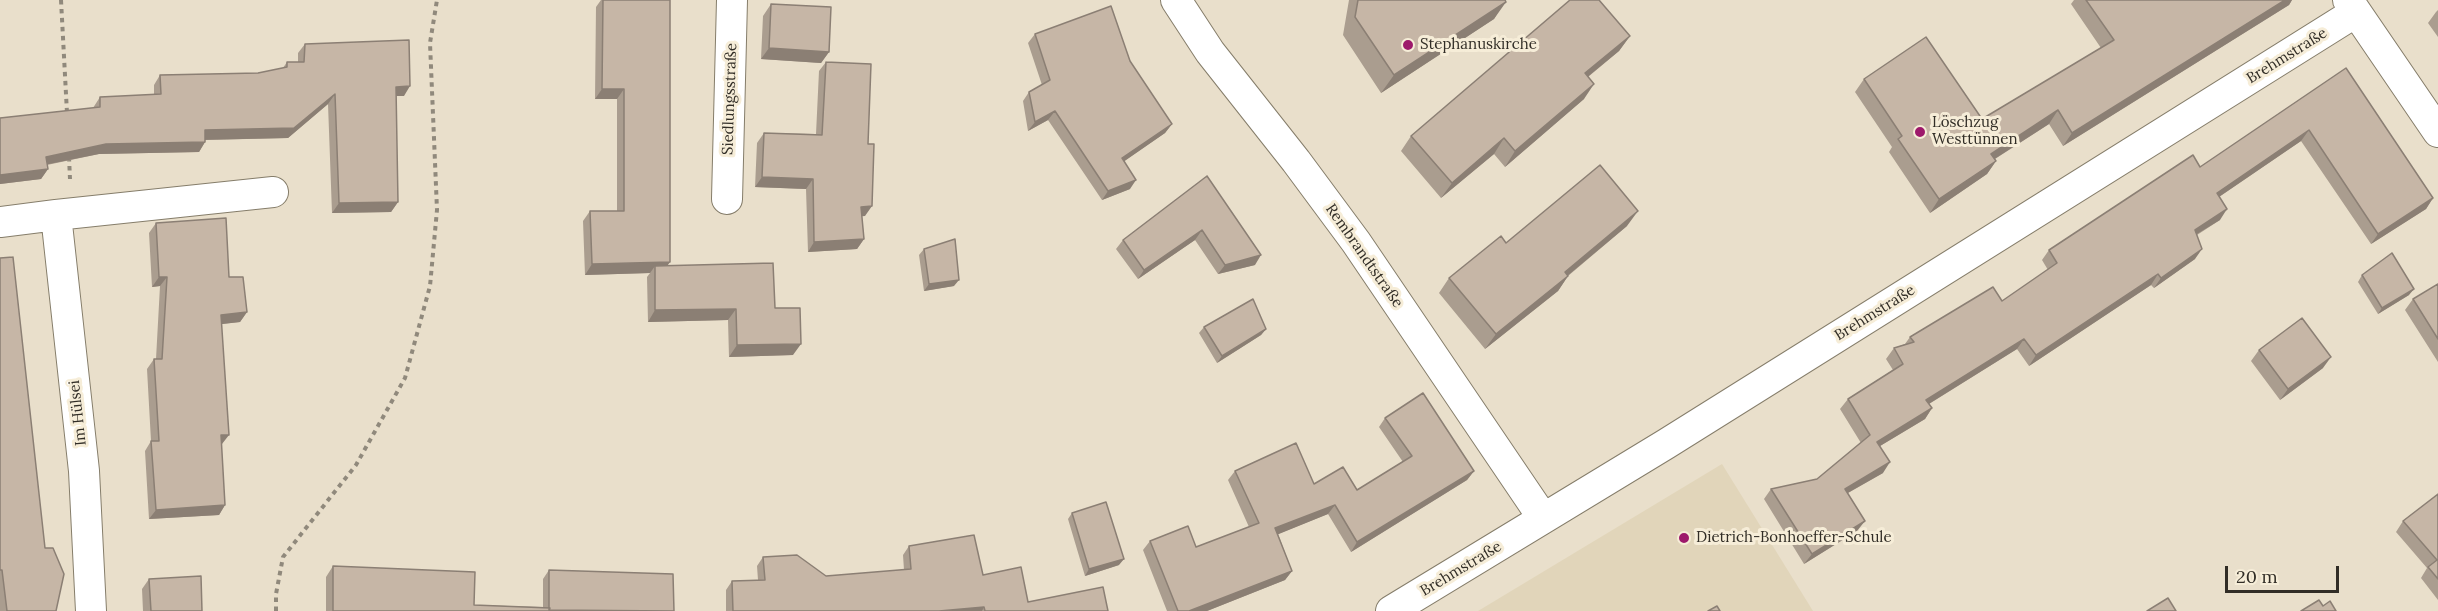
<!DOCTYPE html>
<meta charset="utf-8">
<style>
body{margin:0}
#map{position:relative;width:2438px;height:611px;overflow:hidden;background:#e9dfcb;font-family:Lora,serif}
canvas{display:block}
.scale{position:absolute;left:2225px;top:566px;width:114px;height:27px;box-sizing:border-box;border:3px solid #312d26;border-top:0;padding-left:8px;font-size:18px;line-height:21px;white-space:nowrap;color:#312d26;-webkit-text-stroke:4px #f6edd8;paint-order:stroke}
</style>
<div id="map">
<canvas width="2438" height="611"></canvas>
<div class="scale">20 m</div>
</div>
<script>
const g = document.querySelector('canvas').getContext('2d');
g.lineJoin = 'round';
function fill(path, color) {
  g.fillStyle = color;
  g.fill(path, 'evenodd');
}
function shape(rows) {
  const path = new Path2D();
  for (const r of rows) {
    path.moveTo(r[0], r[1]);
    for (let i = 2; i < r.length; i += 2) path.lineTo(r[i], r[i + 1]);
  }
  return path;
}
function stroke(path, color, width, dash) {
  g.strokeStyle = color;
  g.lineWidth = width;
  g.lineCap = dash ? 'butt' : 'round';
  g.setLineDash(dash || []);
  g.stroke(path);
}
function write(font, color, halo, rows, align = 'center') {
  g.font = font + ' Lora,serif';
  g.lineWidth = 6;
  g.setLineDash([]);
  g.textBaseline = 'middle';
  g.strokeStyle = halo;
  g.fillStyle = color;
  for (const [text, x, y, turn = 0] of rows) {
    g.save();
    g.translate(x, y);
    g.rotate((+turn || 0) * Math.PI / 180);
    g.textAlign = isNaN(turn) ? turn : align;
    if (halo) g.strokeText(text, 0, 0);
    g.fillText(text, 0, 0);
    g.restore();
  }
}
fill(shape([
 [1722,464,1813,611,1478,611]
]), '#e1d5ba');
const street = shape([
 [1176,0,1210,52,1296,161,1356,242,1543,518],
 [2348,0,2438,132],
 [727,199,732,0],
 [56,215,273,192],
 [0,222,56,215,84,471,91,611],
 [1391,611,1666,444,2356,12]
]);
stroke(street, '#857d6a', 32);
stroke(shape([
 [61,0,67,113],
 [69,157,70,179],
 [276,611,276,594,283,557,356,465,405,378,430,286,437,210,430,43,437,0]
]), '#90897c', 4, [4.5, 4.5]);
stroke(street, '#fff', 30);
fill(shape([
 [601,0,670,0,667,266,775,308,793,355,729,357,728,320,648,322,647,277,650,273,585,275,583,221,590,211,617,211,617,99,595,99,596,7],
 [1349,0,1505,0,1494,19,1381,93,1343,35],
 [2074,0,2292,0,2289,5,2063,146,2049,124,1995,159,1996,161,1987,174,1930,213,1889,152,1892,147,1855,92,1864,79,1982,119,2101,48,2071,4],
 [771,4,829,52,821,63,761,59,763,16],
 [2438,10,2438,37,2428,23,2436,12],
 [1035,34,1130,61,1172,124,1165,133,1124,161,1130,189,1102,200,1048,120,1028,131,1023,101,1029,92,1042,85,1028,43],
 [1630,36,1619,51,1588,77,1584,99,1505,167,1494,154,1441,198,1401,151,1411,136],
 [305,44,404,96,396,96,398,202,391,212,332,213,328,104,288,138,205,140,205,142,199,152,99,154,47,165,48,169,41,179,0,184,0,118,93,108,100,97,154,95,154,85,160,75,258,73,283,68,287,62,298,62,298,53],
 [826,62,868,144,865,216,862,216,864,239,857,249,808,252,806,189,755,187,757,143,764,133,816,134,819,71],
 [2346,68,2433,198,2426,209,2371,244,2301,141,2219,197,2220,220,2197,235,2195,259,2154,288,2151,285,2029,366,2017,349,1929,404,1932,408,1925,419,1880,446,1883,473,1848,493,1857,531,1804,564,1764,499,1771,489,1817,479,1861,443,1840,409,1848,399,1893,370,1886,359,1894,348,1905,344,1910,337,2002,301,2048,270,2042,260,2049,250,2200,167],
 [1207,176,1255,265,1218,274,1195,240,1138,279,1116,249,1123,240],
 [156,223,229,277,247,312,240,322,221,324,222,444,221,444,225,505,219,515,149,519,145,451,151,441,147,369,154,359,156,359,160,286,152,287,149,233],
 [1627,226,1568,276,1558,291,1485,349,1439,293,1449,278,1506,243],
 [924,249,954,286,924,291,919,255],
 [0,258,45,548,56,611,0,611],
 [2362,275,2409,295,2378,314,2358,282],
 [2438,284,2438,362,2405,310,2413,299],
 [1204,327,1266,329,1261,335,1217,363,1199,333],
 [2259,350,2323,368,2280,400,2251,361],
 [1385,418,1474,471,1467,480,1351,552,1328,514,1278,534,1292,571,1285,580,1207,611,1167,611,1143,550,1150,541,1196,547,1249,527,1228,480,1235,471,1357,490,1403,462,1379,427],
 [2438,494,2438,600,2421,578,2427,568,2396,532,2403,521],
 [1072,513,1119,565,1085,576,1068,519],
 [909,546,983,575,1028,602,1108,611,726,611,726,590,732,581,758,580,757,566,763,557,826,576,904,570,903,555],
 [333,566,474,605,543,607,543,579,549,570,674,611,326,611,326,577],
 [149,579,202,611,143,611,142,589]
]), '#aa9d8f');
fill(shape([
 [2285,0,2292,0,2289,5,2063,146,2072,133],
 [1506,2,1494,19,1381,93,1394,75],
 [1630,36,1619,51,1574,88,1585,73],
 [769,48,829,52,821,63,761,59],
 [1594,84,1584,99,1505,167,1515,151],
 [410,86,404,96,389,96,396,87],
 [602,89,624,89,617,99,595,99],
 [335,94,328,104,288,138,198,140,205,130],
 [2058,110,2049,124,1982,167,1991,154],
 [1055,111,1048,120,1028,131,1035,122],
 [1172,124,1165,133,1116,167,1122,158],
 [2309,130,2301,141,2210,203,2217,193],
 [1504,138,1494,154,1441,198,1452,183],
 [205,142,199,152,99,154,39,166,46,157,106,144],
 [1996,161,1987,174,1930,213,1939,199],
 [48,169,41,179,0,184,0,175],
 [762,177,813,179,806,189,755,187],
 [1136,180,1130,189,1102,200,1108,191],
 [2433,198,2426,209,2371,244,2378,234],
 [398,202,391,212,332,213,339,203],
 [872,206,865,216,854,217,861,207],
 [2227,209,2220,220,2187,240,2195,230],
 [1638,211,1627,226,1554,287,1565,272],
 [1202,230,1195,240,1138,279,1144,270],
 [864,239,857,249,808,252,814,242],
 [2202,249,2195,259,2154,288,2161,278],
 [1261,255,1255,265,1218,274,1225,265],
 [670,262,663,272,655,266,650,273,585,275,592,264],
 [2158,274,2151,285,2029,366,2036,355],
 [1568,276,1558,291,1485,349,1496,334],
 [159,277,167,277,160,286,152,287],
 [959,280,954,286,924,291,929,284],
 [2414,289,2409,295,2378,314,2382,308],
 [736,309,728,320,648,322,655,310],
 [247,312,240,322,214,325,221,315],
 [1266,329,1261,335,1217,363,1222,356],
 [2024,339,2017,349,1919,410,1926,400],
 [801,344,793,355,729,357,737,345],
 [2331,357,2323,368,2280,400,2288,389],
 [1932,408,1925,419,1870,452,1877,442],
 [221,435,229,435,222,444,214,445],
 [1890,462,1883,473,1837,499,1845,489],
 [1474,471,1467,480,1351,552,1357,542],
 [225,505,219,515,149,519,156,510],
 [1335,505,1328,514,1269,538,1275,528],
 [1865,521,1857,531,1804,564,1812,554],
 [1124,559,1119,565,1085,576,1089,569],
 [1292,571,1285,580,1207,611,1189,611],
 [984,607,982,611,939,611]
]), '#8b7f74');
const building = shape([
 [603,0,670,0,670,262,592,264,590,211,624,211,624,89,602,89,603,0],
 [1358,0,1505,0,1506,2,1394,75,1355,17,1358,0],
 [1570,0,1599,0,1630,36,1585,73,1594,84,1515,151,1504,138,1452,183,1411,136,1570,0],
 [2086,0,2285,0,2072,133,2058,110,1991,154,1996,161,1939,199,1898,139,1902,136,1864,79,1926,37,1982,119,2114,40,2086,0],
 [771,4,831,7,829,52,769,48,771,4],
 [1111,6,1130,61,1172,124,1122,158,1136,180,1108,191,1055,111,1035,122,1029,92,1050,80,1035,34,1111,6],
 [409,40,410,86,396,87,398,202,339,203,335,94,294,128,205,130,205,142,106,144,46,157,48,169,0,175,0,118,100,107,100,97,161,94,160,75,258,73,287,67,287,62,304,62,305,44,409,40],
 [826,62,871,64,868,144,874,144,872,206,861,207,864,239,814,242,813,179,762,177,764,133,822,135,826,62],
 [2346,68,2433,198,2378,234,2309,130,2217,193,2227,209,2195,230,2202,249,2161,278,2158,274,2036,355,2024,339,1926,400,1932,408,1877,442,1890,462,1845,489,1865,521,1812,554,1771,489,1817,479,1870,435,1848,399,1903,364,1894,348,1914,342,1910,337,1993,287,2002,301,2057,263,2049,250,2193,155,2200,167,2346,68],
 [1600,165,1638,211,1565,272,1568,276,1496,334,1449,278,1501,236,1506,243,1600,165],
 [1207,176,1261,255,1225,265,1202,230,1144,270,1123,240,1207,176],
 [226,218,229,277,243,277,247,312,221,315,229,435,221,435,225,505,156,510,151,441,159,441,154,359,162,359,167,277,159,277,156,223,226,218],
 [955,239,959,280,929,284,924,249,955,239],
 [2392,253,2414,289,2382,308,2362,275,2392,253],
 [13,257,45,548,53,548,64,574,56,611,7,611,2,570,0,570,0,258,13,257],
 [773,263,775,308,800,308,801,344,737,345,736,309,655,310,655,266,773,263],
 [2438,284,2438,339,2413,299,2438,284],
 [1253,299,1266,329,1222,356,1204,327,1253,299],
 [2302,318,2331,357,2288,389,2259,350,2302,318],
 [1423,393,1474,471,1357,542,1335,505,1275,528,1292,571,1189,611,1178,611,1150,541,1188,526,1196,547,1259,523,1235,471,1296,443,1314,484,1343,467,1357,490,1412,456,1385,418,1423,393],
 [2438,494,2438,579,2428,567,2437,560,2403,521,2438,494],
 [1106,502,1124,559,1089,569,1072,513,1106,502],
 [974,535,983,575,1021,567,1028,602,1103,587,1108,611,985,611,984,607,939,611,733,611,732,581,765,580,763,557,797,555,826,576,911,569,909,546,974,535],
 [333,566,475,572,474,605,550,608,549,611,333,611,333,566],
 [549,570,673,574,674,611,549,610,549,570],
 [201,576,202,611,151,611,149,579,201,576],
 [2168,598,2176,611,2147,611,2168,598],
 [2319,600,2323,606,2330,601,2336,611,2301,611,2319,600],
 [1717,606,1720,611,1708,611,1717,606]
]);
fill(building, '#c6b6a6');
stroke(building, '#8b7f74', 1.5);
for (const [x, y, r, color] of [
 [1408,45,6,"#9d196b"],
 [1920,132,6,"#9d196b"],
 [1684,538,6,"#9d196b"]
]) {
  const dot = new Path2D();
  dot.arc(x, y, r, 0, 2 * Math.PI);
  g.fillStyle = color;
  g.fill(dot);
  stroke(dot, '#f6edd8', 2);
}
write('15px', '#312d26', '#f6edd8', [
 ["Stephanuskirche",1420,45],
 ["Löschzug",1932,123],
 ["Westtünnen",1932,140],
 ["Dietrich-Bonhoeffer-Schule",1696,538]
], 'left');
write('15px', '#312d26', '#f6edd8', [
 ["Brehmstraße",2287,56,-32],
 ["Siedlungsstraße",730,99,-88],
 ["Rembrandtstraße",1364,256,55],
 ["Brehmstraße",1875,313,-32],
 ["Im Hülsei",78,413,-96],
 ["Brehmstraße",1461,569,-31]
]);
</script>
